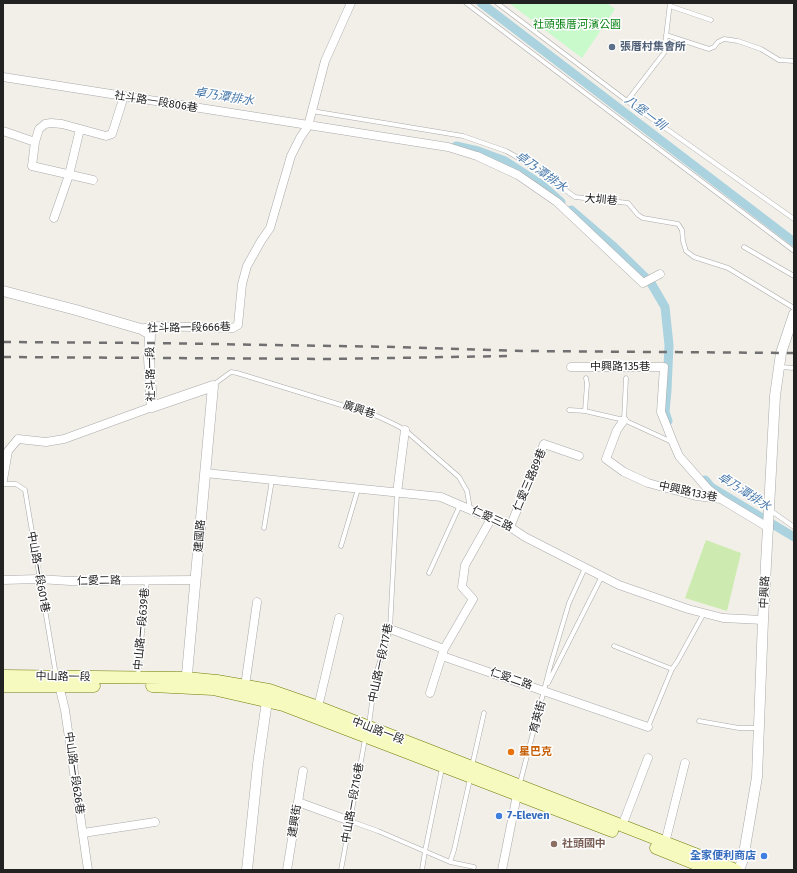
<!DOCTYPE html>
<meta charset="utf-8">
<style>
body{margin:0}
#map{position:relative;width:797px;height:873px;overflow:hidden;background:#f2efe9;font-family:"Fira Sans",sans-serif}
canvas{display:block}
.frame{position:absolute;inset:0;border:4px solid #222;pointer-events:none}
</style>
<div id="map">
<canvas width="797" height="873"></canvas>
<div class="frame"></div>
</div>
<script>
const g = document.querySelector('canvas').getContext('2d');
g.lineJoin = 'round';
function fill(path, color) {
  g.fillStyle = color;
  g.fill(path, 'evenodd');
}
function shape(rows) {
  const path = new Path2D();
  for (const r of rows) {
    path.moveTo(r[0], r[1]);
    for (let i = 2; i < r.length; i += 2) path.lineTo(r[i], r[i + 1]);
  }
  return path;
}
function stroke(path, color, width, dash) {
  g.strokeStyle = color;
  g.lineWidth = width;
  g.lineCap = dash ? 'butt' : 'round';
  g.setLineDash(dash || []);
  g.stroke(path);
}
function write(font, color, halo, rows, align = 'center') {
  g.font = font + ' "Fira Sans","Noto Sans TC",sans-serif';
  g.lineWidth = 3;
  g.setLineDash([]);
  g.textBaseline = 'middle';
  g.strokeStyle = halo;
  g.fillStyle = color;
  for (const [text, x, y, turn = 0] of rows) {
    g.save();
    g.translate(x, y);
    g.rotate((+turn || 0) * Math.PI / 180);
    g.textAlign = isNaN(turn) ? turn : align;
    if (halo) g.strokeText(text, 0, 0);
    g.fillText(text, 0, 0);
    g.restore();
  }
}
fill(shape([
 [706,540,741,553,727,611,685,598]
]), '#cdebb0');
fill(shape([
 [509,3,607,3,615,9,582,58]
]), '#c8facc');
stroke(shape([
 [481,3,794,242],
 [456,146,478,151,505,161,542,185,561,202],
 [571,210,614,247,651,283,665,307,669,345,667,390,665,412,668,421],
 [705,480,711,487,794,537]
]), '#aad3df', 9);
const service = shape([
 [466,3,794,251],
 [497,3,627,101,794,219],
 [670,6,711,20],
 [666,35,709,49,714,47,718,42,724,39,738,41,761,49,779,60,794,61],
 [627,101,664,53,670,3],
 [312,111,463,136,506,151,526,162,575,197,628,203,638,215,643,218,678,224,682,230,683,241,686,251,694,257,728,268,794,308],
 [744,247,794,276],
 [780,367,794,368],
 [213,385,231,372,237,373,377,416,396,425,405,430,459,477,467,491,470,509],
 [569,410,585,411,624,420,672,442],
 [585,411,587,384,586,378],
 [624,420,626,378],
 [3,484,16,484,25,490,56,675],
 [770,510,794,527],
 [264,528,272,480],
 [341,546,358,489],
 [429,573,460,505],
 [614,646,672,669],
 [138,675,147,580],
 [548,683,602,576],
 [699,721,739,728,758,728],
 [369,724,376,674,390,629,397,493],
 [648,727,672,669,677,662,704,613],
 [472,766,484,713],
 [520,783,550,667,569,603,585,568],
 [350,821,378,831,450,862,474,867],
 [450,862,454,850,470,779],
 [341,870,365,739],
 [422,870,425,851,442,768]
]);
const minor = shape([
 [3,77,448,147,477,156,518,175,557,202,643,283,660,274],
 [3,131,35,142,32,166,93,180],
 [35,142,39,129,45,124,51,123,62,124,106,136,112,134,124,96],
 [54,218,69,175,80,129],
 [141,329,152,326,233,328,238,325,242,284,247,266,261,241,270,228,291,156,300,138,308,126,325,61,351,3],
 [571,367,664,367,661,412,673,442,679,456,708,489,721,499],
 [624,420,617,430,606,459,624,472,648,483,696,496,721,499,769,528],
 [205,473,441,497,510,527,525,537,619,585,688,609,723,618,763,620],
 [3,480,8,451,18,439,46,442,64,439,152,407],
 [397,493,405,430],
 [510,527,544,444,579,456],
 [3,580,39,579,70,581,196,580],
 [390,629,444,649],
 [442,656,648,727],
 [58,681,65,710,88,870],
 [245,686,257,602],
 [430,693,444,649,473,599,462,587,465,565,491,519],
 [318,707,339,618],
 [298,802,350,821],
 [622,826,648,758],
 [83,833,155,822],
 [665,843,685,763],
 [287,870,303,771],
 [502,870,518,790]
]);
const tertiary = shape([
 [3,291,76,310,141,329,150,334,149,358,152,407,213,386,186,685],
 [247,870,258,764,268,694],
 [739,870,743,859,757,777,763,620,775,396,781,353,794,314]
]);
const secondary = shape([
 [3,676,186,678,217,681,269,690,318,707,472,767,736,870],
 [3,686,94,686],
 [152,686,213,689,283,705,612,831],
 [656,848,711,870]
]);
stroke(service, '#a9a9a9', 5);
stroke(minor, '#a9a9a9', 9);
stroke(tertiary, '#a9a9a9', 11);
stroke(secondary, '#707d05', 13);
stroke(service, '#fff', 4);
stroke(minor, '#fff', 8);
stroke(tertiary, '#fff', 10);
stroke(secondary, '#f7fabf', 12);
stroke(shape([
 [3,342,150,343,397,347,525,351,794,353],
 [3,357,329,359,511,356]
]), '#707070', 2.5, [8, 8]);
for (const [x, y, r, color] of [
 [612,47,4,"#5c6f8a"],
 [511,752,4,"#e8710a"],
 [499,816,4,"#3f7fe0"],
 [554,844,4,"#8d6e63"],
 [764,856,4,"#3f7fe0"]
]) {
  const dot = new Path2D();
  dot.arc(x, y, r, 0, 2 * Math.PI);
  g.fillStyle = color;
  g.fill(dot);
  stroke(dot, '#fff', 1.5);
}
write('11px', '#0c8416', '#fff', [
 ["社頭張厝河濱公園",577,25]
]);
write('bold 11px', '#4e5e75', '#fff', [
 ["張厝村集會所",620,47]
], 'left');
write('11px', '#222', '#fff', [
 ["社斗路一段806巷",156,102,9],
 ["大圳巷",601,200,5],
 ["社斗路一段666巷",189,328,-1],
 ["中興路135巷",620,367],
 ["社斗路一段",151,374,-91],
 ["廣興巷",359,410,18],
 ["仁愛三路89巷",530,480,-67],
 ["中興路133巷",688,492,12],
 ["仁愛三路",492,519,25],
 ["建國路",200,536,-85],
 ["中山路一段601巷",38,572,80],
 ["仁愛二路",99,581,-1],
 ["中興路",765,592,-87],
 ["中山路一段639巷",142,629,-85],
 ["中山路一段717巷",381,663,-78],
 ["中山路一段",63,677,1],
 ["仁愛二路",511,679,19],
 ["育英街",538,717,-75],
 ["中山路一段",378,731,21],
 ["中山路一段626巷",74,773,82],
 ["中山路一段716巷",353,803,-80],
 ["建興街",295,821,-81]
]);
write('bold 11px', '#c56008', '#fff', [
 ["星巴克",519,752]
], 'left');
write('bold 11px', '#366cbe', '#fff', [
 ["7-Eleven",507,816],
 ["全家便利商店",756,856,"right"]
], 'left');
write('bold 11px', '#785e54', '#fff', [
 ["社頭國中",562,844]
], 'left');
write('italic 12px', '#4a7aab', '#fff', [
 ["卓乃潭排水",224,97,9],
 ["八堡一圳",645,113,37],
 ["卓乃潭排水",541,172,36],
 ["卓乃潭排水",744,492,33]
]);
</script>
